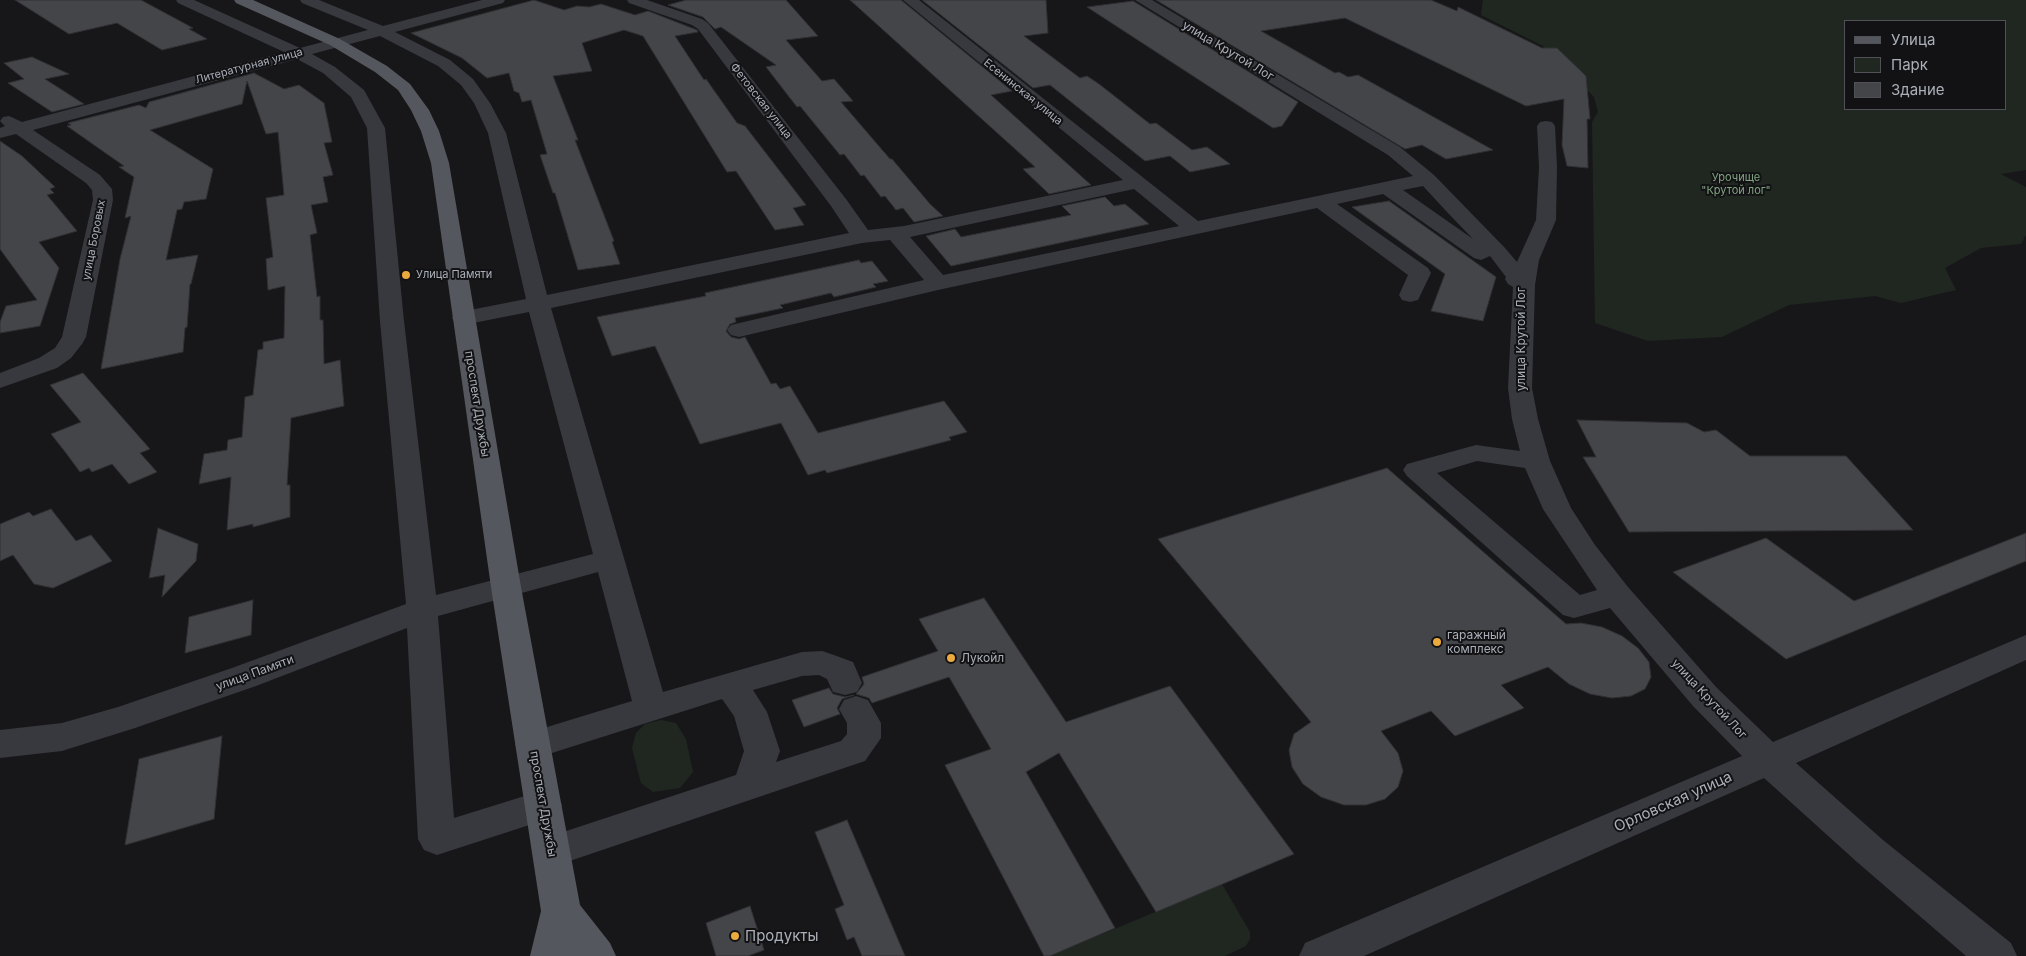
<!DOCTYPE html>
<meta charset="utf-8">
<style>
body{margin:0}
#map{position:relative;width:2026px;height:956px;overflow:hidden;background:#171719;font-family:Inter,sans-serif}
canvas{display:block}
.legend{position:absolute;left:1844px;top:20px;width:162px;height:90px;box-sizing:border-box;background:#121214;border:1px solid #4f5156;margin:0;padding:6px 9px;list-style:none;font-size:15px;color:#aaafb8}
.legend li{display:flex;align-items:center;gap:10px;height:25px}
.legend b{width:25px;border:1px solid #4f5156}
</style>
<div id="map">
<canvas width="2026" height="956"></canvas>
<ul class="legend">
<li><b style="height:6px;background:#54575d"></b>Улица</li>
<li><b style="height:14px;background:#1f2720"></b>Парк</li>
<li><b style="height:14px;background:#444549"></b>Здание</li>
</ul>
</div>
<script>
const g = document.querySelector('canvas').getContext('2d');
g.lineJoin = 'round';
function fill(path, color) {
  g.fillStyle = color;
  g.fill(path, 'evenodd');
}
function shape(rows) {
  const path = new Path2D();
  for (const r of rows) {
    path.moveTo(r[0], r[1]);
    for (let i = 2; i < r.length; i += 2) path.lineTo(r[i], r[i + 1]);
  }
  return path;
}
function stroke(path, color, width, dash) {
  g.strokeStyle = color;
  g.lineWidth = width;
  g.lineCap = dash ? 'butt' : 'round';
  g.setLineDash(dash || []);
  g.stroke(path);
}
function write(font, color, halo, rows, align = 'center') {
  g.font = font + ' Inter,sans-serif';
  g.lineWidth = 4;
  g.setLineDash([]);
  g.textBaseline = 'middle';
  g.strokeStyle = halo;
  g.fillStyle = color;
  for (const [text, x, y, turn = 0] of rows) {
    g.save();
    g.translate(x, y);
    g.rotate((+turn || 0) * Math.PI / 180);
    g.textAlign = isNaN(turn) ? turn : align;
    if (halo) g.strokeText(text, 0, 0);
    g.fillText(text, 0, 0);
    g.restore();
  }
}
fill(shape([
 [1483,0,2026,0,2026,170,2001,174,2026,187,2026,235,2021,244,1981,248,1945,268,1956,290,1901,303,1875,296,1789,305,1722,337,1648,341,1595,323,1592,122,1598,112,1594,97,1543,46,1481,15],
 [1845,21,2005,21,2005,109,1845,109],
 [661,720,676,723,686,739,693,772,680,788,653,792,641,783,632,748,636,733,645,724],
 [1222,884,1250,932,1250,939,1246,946,1225,956,1050,956]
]), '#1f2720');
const building = shape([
 [15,0,141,0,193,28,189,29,207,39,162,50,117,23,69,34,15,0],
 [534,0,564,10,577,6,589,7,601,4,635,15,648,11,697,30,698,32,675,36,704,80,706,79,737,123,745,126,806,205,793,208,804,225,775,230,736,171,727,172,643,36,624,30,582,43,592,71,553,76,578,140,575,140,614,241,612,242,620,264,578,270,555,193,553,193,540,155,547,154,531,100,522,102,519,93,514,91,509,73,487,78,462,58,411,33,534,0],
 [686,0,786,0,818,36,786,40,822,81,834,79,853,101,841,102,890,159,892,159,930,204,943,216,914,222,903,208,896,210,885,196,881,197,864,175,861,176,844,154,840,155,800,106,797,107,766,67,776,65,721,27,715,29,703,17,668,5,686,0],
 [850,0,901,0,1012,91,991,95,1091,185,1049,194,1023,169,1035,167,850,0],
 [922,0,1046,0,1048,33,1024,36,1080,78,1087,76,1099,84,1150,124,1156,123,1192,150,1207,147,1230,164,1190,172,1170,156,1145,161,1050,85,1033,88,922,0],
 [1156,0,1431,0,1457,11,1458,7,1542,48,1557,48,1586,76,1590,119,1587,119,1588,168,1567,166,1562,145,1564,99,1526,106,1345,18,1261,31,1335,73,1339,72,1348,77,1358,75,1493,150,1446,159,1422,145,1405,149,1156,0],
 [1133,1,1298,102,1282,126,1273,128,1087,7,1133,1],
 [32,57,69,74,45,79,84,104,52,112,8,83,24,79,4,63,32,57],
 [254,73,284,89,299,85,324,103,332,142,324,143,333,175,323,177,328,202,311,205,317,233,310,235,317,297,320,296,320,320,323,320,324,364,340,360,344,406,291,418,287,485,290,485,290,517,253,527,253,524,227,530,231,477,199,484,204,454,227,450,228,440,242,437,245,397,253,395,258,350,263,349,263,342,284,338,285,286,268,290,266,259,273,257,266,198,284,195,278,132,266,134,247,81,242,104,150,130,213,169,206,199,184,202,182,209,177,210,166,260,198,255,191,284,190,284,187,327,185,328,183,352,101,369,120,259,131,216,125,218,134,177,119,167,124,166,67,126,71,125,68,123,139,105,146,108,149,102,254,73],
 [0,141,22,156,55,187,50,189,54,193,47,195,77,231,39,242,59,268,40,326,0,333,0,322,6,306,37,300,0,249,0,141],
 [1105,197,1114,206,1125,204,1149,224,951,266,926,236,955,229,961,237,1071,215,1062,206,1105,197],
 [1389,201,1496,277,1483,321,1431,311,1445,274,1352,207,1389,201],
 [859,260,861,263,872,261,888,281,873,284,876,287,834,297,831,293,780,305,783,308,735,318,736,322,730,324,726,331,731,337,739,339,745,337,771,384,776,383,780,389,790,386,818,433,944,401,967,432,949,437,951,440,827,473,825,470,808,475,781,423,700,444,655,346,612,356,597,317,706,296,705,293,859,260],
 [83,373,150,449,140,453,157,472,129,484,112,464,92,472,89,468,80,472,66,453,51,434,81,422,50,385,83,373],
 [1577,420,1687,423,1704,432,1716,430,1750,456,1846,456,1913,530,1629,532,1583,457,1596,457,1577,420],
 [1387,468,1566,624,1581,623,1602,627,1622,636,1638,648,1649,662,1651,677,1645,689,1631,696,1612,698,1590,694,1569,684,1548,667,1501,685,1524,708,1455,736,1431,711,1381,731,1398,753,1403,771,1398,787,1385,799,1366,805,1344,805,1321,797,1303,784,1292,767,1289,750,1294,734,1311,722,1158,539,1387,468],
 [51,509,76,541,91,535,112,561,53,588,34,584,13,555,0,561,0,524,29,512,33,516,51,509],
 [158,528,198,544,196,561,162,597,165,575,149,578,158,528],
 [2026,533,2026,561,1786,659,1673,572,1766,538,1854,601,2026,533],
 [984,598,1066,722,1170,686,1294,854,1156,912,1059,753,1026,772,1115,928,1050,956,1044,956,945,765,991,749,949,677,872,703,869,698,856,694,864,684,862,677,938,651,919,619,984,598],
 [253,600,251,635,185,653,189,617,253,600],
 [829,688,833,694,845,697,854,695,842,699,837,708,840,714,804,727,792,700,829,688],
 [222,736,214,819,125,845,139,759,222,736],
 [847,820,905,956,862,956,854,937,847,940,835,909,844,905,815,832,847,820],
 [750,906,764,950,748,956,716,956,706,923,750,906]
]);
fill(building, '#444549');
stroke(building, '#313135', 1);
fill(shape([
 [176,0,194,0,300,48,368,30,302,3,300,0,319,0,383,26,482,0,505,0,503,3,395,32,450,60,473,79,490,103,506,133,547,295,849,233,831,206,698,29,692,25,629,3,627,0,647,0,702,19,708,23,846,199,868,230,904,226,1123,180,903,0,919,0,1198,221,1413,176,1388,155,1135,0,1152,0,1400,147,1434,175,1505,248,1517,262,1536,220,1539,167,1537,126,1540,122,1546,121,1552,122,1555,126,1557,167,1556,220,1539,260,1535,285,1532,388,1538,419,1550,461,1571,508,1595,545,1628,587,1717,688,1773,742,2026,635,2026,660,1796,763,1883,840,2011,943,2017,956,1966,956,1857,862,1764,778,1364,956,1299,956,1305,943,1742,756,1693,706,1610,608,1574,618,1563,615,1407,476,1403,470,1407,464,1476,445,1520,451,1512,419,1508,388,1513,287,1508,284,1505,279,1506,277,1490,256,1481,260,1474,258,1383,194,1337,204,1428,268,1431,273,1418,300,1410,302,1402,300,1399,295,1408,275,1317,208,938,290,739,337,731,335,727,330,731,325,924,280,890,240,862,243,551,308,663,692,802,652,822,651,834,655,853,662,862,683,857,692,845,695,833,692,827,679,819,675,802,676,753,690,767,712,780,751,776,762,841,741,847,734,847,723,839,709,844,700,856,696,868,700,881,723,881,738,865,761,552,867,539,862,533,851,539,840,736,775,744,751,734,716,722,699,533,759,521,755,515,745,521,735,632,701,598,572,438,616,454,818,544,790,557,794,562,805,557,816,437,855,424,850,418,839,407,628,256,686,135,728,62,751,0,758,0,730,62,723,118,707,232,668,406,604,380,321,367,128,351,97,323,73,297,59,33,130,100,175,112,189,113,200,86,337,82,344,71,358,57,368,0,388,0,373,39,358,55,348,62,337,93,200,92,190,86,183,16,134,0,138,0,128,5,126,0,121,3,117,9,116,22,122,284,52,178,3,176,0],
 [380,36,438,66,461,85,474,103,488,133,526,299,455,313,452,318,455,323,463,325,529,312,593,554,436,595,404,321,385,128,364,90,335,67,312,54,380,36],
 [1423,186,1447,212,1473,239,1403,190,1423,186],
 [1134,189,1179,226,943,275,910,237,1134,189],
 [1477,461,1525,468,1543,509,1597,590,1580,595,1437,473,1477,461]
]), '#38393e');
fill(shape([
 [234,0,253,0,340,39,387,66,410,84,429,110,439,131,449,163,521,587,580,905,610,943,616,956,530,956,541,911,491,587,431,163,421,131,411,110,398,90,375,72,330,45,236,3,234,0]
]), '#54575d');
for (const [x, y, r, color] of [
 [406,275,5,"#ebaa3d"],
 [1437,642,5,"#ebaa3d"],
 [951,658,5,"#ebaa3d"],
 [735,936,5,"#ebaa3d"]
]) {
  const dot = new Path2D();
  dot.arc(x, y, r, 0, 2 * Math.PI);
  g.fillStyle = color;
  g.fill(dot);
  stroke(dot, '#121214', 2);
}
write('11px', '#aaafb8', '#121214', [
 ["Литературная улица",249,66,-15],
 ["Есенинская улица",1023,92,39],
 ["Фетовская улица",761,101,52],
 ["улица Боровых",94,240,-79]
]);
write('11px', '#82a382', '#121214', [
 ["Урочище",1736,178],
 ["\"Крутой лог\"",1736,191]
]);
write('11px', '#aaafb8', '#121214', [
 ["Улица Памяти",416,275]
], 'left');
write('12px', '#aaafb8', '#121214', [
 ["улица Крутой Лог",1228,51,31],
 ["улица Крутой Лог",1521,339,-90],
 ["проспект Дружбы",477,404,81],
 ["улица Памяти",255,673,-20],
 ["улица Крутой Лог",1709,699,47],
 ["проспект Дружбы",543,804,80]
]);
write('12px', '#aaafb8', '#121214', [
 ["гаражный",1447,635],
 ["комплекс",1447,649],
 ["Лукойл",961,658]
], 'left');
write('15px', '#aaafb8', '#121214', [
 ["Орловская улица",1673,802,-24]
]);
write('15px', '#aaafb8', '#121214', [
 ["Продукты",745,936]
], 'left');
</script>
